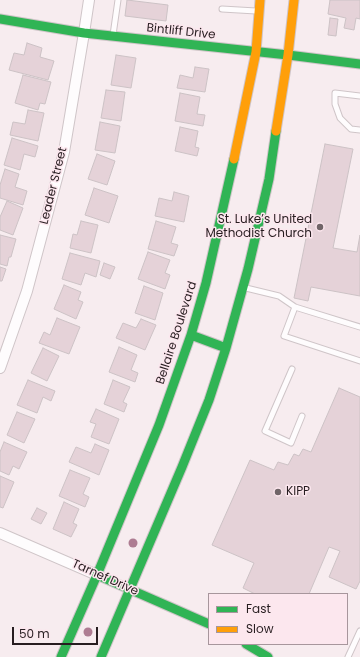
<!DOCTYPE html>
<meta charset="utf-8">
<style>
body{margin:0}
#map{position:relative;width:360px;height:657px;overflow:hidden;background:#f7ecef;font-family:Poppins,sans-serif}
canvas{display:block}
.legend{position:absolute;left:208px;top:593px;width:140px;height:52px;box-sizing:border-box;background:#fce7ee;border:1px solid #a7969c;margin:0;padding:5px 7px;list-style:none;font-size:12px;color:#271d20}
.legend li{display:flex;align-items:center;gap:8px;height:20px}
.legend b{width:20px;border:1px solid #a7969c}
.scale{position:absolute;left:12px;top:627px;width:86px;height:18px;box-sizing:border-box;border:2px solid #271d20;border-top:0;padding-left:5px;font-size:12px;line-height:14px;white-space:nowrap;color:#271d20;-webkit-text-stroke:3px #fce7ee;paint-order:stroke}
</style>
<div id="map">
<canvas width="360" height="657"></canvas>
<ul class="legend">
<li><b style="height:5px;background:#30b455"></b>Fast</li>
<li><b style="height:5px;background:#ff9f0a"></b>Slow</li>
</ul>
<div class="scale">50 m</div>
</div>
<script>
const g = document.querySelector('canvas').getContext('2d');
g.lineJoin = 'round';
function fill(path, color) {
  g.fillStyle = color;
  g.fill(path, 'evenodd');
}
function shape(rows) {
  const path = new Path2D();
  for (const r of rows) {
    path.moveTo(r[0], r[1]);
    for (let i = 2; i < r.length; i += 2) path.lineTo(r[i], r[i + 1]);
  }
  return path;
}
function stroke(path, color, width, dash) {
  g.strokeStyle = color;
  g.lineWidth = width;
  g.lineCap = dash ? 'butt' : 'round';
  g.setLineDash(dash || []);
  g.stroke(path);
}
function write(font, color, halo, rows, align = 'center') {
  g.font = font + ' Poppins,sans-serif';
  g.lineWidth = 3;
  g.setLineDash([]);
  g.textBaseline = 'middle';
  g.strokeStyle = halo;
  g.fillStyle = color;
  for (const [text, x, y, turn = 0] of rows) {
    g.save();
    g.translate(x, y);
    g.rotate((+turn || 0) * Math.PI / 180);
    g.textAlign = isNaN(turn) ? turn : align;
    if (halo) g.strokeText(text, 0, 0);
    g.fillText(text, 0, 0);
    g.restore();
  }
}
const building = shape([
 [127,0,168,5,166,21,125,16,127,0],
 [330,0,360,0,360,19,356,18,354,30,344,28,346,18,328,14,330,0],
 [330,18,338,19,336,36,328,35,330,18],
 [27,43,42,48,40,57,54,61,48,80,9,70,14,53,24,55,27,43],
 [116,55,136,58,131,88,111,85,116,55],
 [195,67,209,69,205,92,177,88,180,75,193,78,195,67],
 [23,75,51,82,45,104,40,103,38,110,15,103,23,75],
 [106,90,125,92,121,121,101,118,106,90],
 [180,93,200,97,197,114,205,115,203,126,175,121,180,93],
 [28,110,44,113,38,141,10,135,13,122,25,124,28,110],
 [100,122,120,126,115,153,95,150,100,122],
 [180,127,198,131,195,147,199,148,197,156,175,151,180,127],
 [12,138,38,146,35,157,24,154,20,170,4,165,12,138],
 [325,144,353,149,333,248,357,252,360,235,360,296,311,287,308,301,294,298,325,144],
 [97,154,115,161,107,185,88,179,97,154],
 [5,169,19,174,15,187,27,191,23,205,0,198,0,185,5,169],
 [94,188,118,196,109,223,85,215,94,188],
 [174,192,189,196,184,222,155,216,159,198,172,201,174,192],
 [7,201,23,208,13,235,0,230,0,217,7,201],
 [81,221,98,225,91,253,70,248,73,234,77,235,81,221],
 [156,221,176,227,171,243,178,245,174,256,148,249,156,221],
 [0,235,16,239,11,257,9,257,7,266,0,264,0,235],
 [148,252,170,260,165,273,170,275,165,289,138,279,148,252],
 [70,253,100,261,96,277,85,273,81,285,62,279,70,253],
 [104,263,115,267,110,279,100,275,104,263],
 [0,267,6,269,2,281,0,281,0,267],
 [64,285,81,292,78,300,83,302,76,319,54,309,64,285],
 [144,286,163,293,155,320,135,313,144,286],
 [57,318,80,327,69,354,39,343,44,332,50,335,57,318],
 [141,319,156,325,145,350,116,338,123,323,136,328,141,319],
 [119,347,137,355,131,370,138,373,135,382,109,372,119,347],
 [43,348,59,356,47,381,31,373,43,348],
 [28,380,55,391,51,401,43,397,37,413,17,405,28,380],
 [113,380,130,387,123,402,127,404,124,412,104,404,113,380],
 [339,388,360,397,360,581,356,589,329,577,340,551,329,547,309,594,255,594,243,588,254,563,212,545,250,460,274,470,278,462,288,465,294,454,299,456,303,449,311,452,339,388],
 [96,409,119,419,109,444,91,437,96,424,90,422,96,409],
 [17,412,35,419,24,443,7,435,17,412],
 [4,442,27,452,19,469,13,466,9,475,0,471,0,452,4,442],
 [95,444,109,450,99,475,69,462,76,447,91,453,95,444],
 [70,470,90,478,83,494,89,497,85,507,59,496,70,470],
 [0,476,14,482,3,508,0,507,0,476],
 [64,502,79,509,73,523,77,525,71,537,53,529,64,502],
 [37,508,47,513,41,524,31,519,37,508]
]);
fill(building, '#e5d2d8');
stroke(building, '#ccc2c5', 1);
const lane = shape([
 [222,9,256,11],
 [113,35,118,0],
 [360,96,335,93,335,104,340,118,351,129,360,130],
 [246,288,279,296,295,307,360,327],
 [295,307,284,336,360,361],
 [292,369,265,431,291,443,302,416],
 [348,657,360,631]
]);
const street = shape([
 [0,368,27,291,64,152,84,33,89,0],
 [0,533,97,575]
]);
const fast = shape([
 [0,19,84,33,288,55,360,64],
 [191,335,226,348],
 [97,575,209,624],
 [246,644,268,657],
 [61,657,97,575,159,425,191,335,206,283,234,159],
 [101,657,182,467,209,400,226,348,248,269,269,179,276,131]
]);
const slow = shape([
 [276,131,288,55,294,0],
 [234,159,256,52,260,0]
]);
stroke(lane, '#cfc5c8', 7);
stroke(street, '#cfc5c8', 12);
stroke(fast, '#cfc5c8', 11);
stroke(slow, '#cfc5c8', 11);
stroke(lane, '#fefcfd', 5);
stroke(street, '#fefcfd', 10);
stroke(fast, '#30b455', 9);
stroke(slow, '#ff9f0a', 9);
g.fillStyle = '#ae7c92';
for (const [x, y] of [
 [133,543],
 [88,632]
]) {
  g.beginPath();
  g.arc(x, y, 4.5, 0, 2 * Math.PI);
  g.fill();
}
for (const [x, y, r, color] of [
 [320,227,4,"#706568"],
 [278,492,4,"#706568"]
]) {
  const dot = new Path2D();
  dot.arc(x, y, r, 0, 2 * Math.PI);
  g.fillStyle = color;
  g.fill(dot);
  stroke(dot, '#fce7ee', 1.5);
}
write('12px', '#271d20', '#fce7ee', [
 ["Bintliff Drive",181,32,6],
 ["Leader Street",54,186,-76],
 ["Bellaire Boulevard",177,333,-72],
 ["Tarnef Drive",105,578,24]
]);
write('12px', '#271d20', '#fce7ee', [
 ["St. Luke’s United",312,220],
 ["Methodist Church",312,234],
 ["KIPP",286,492,"left"]
], 'right');
</script>
